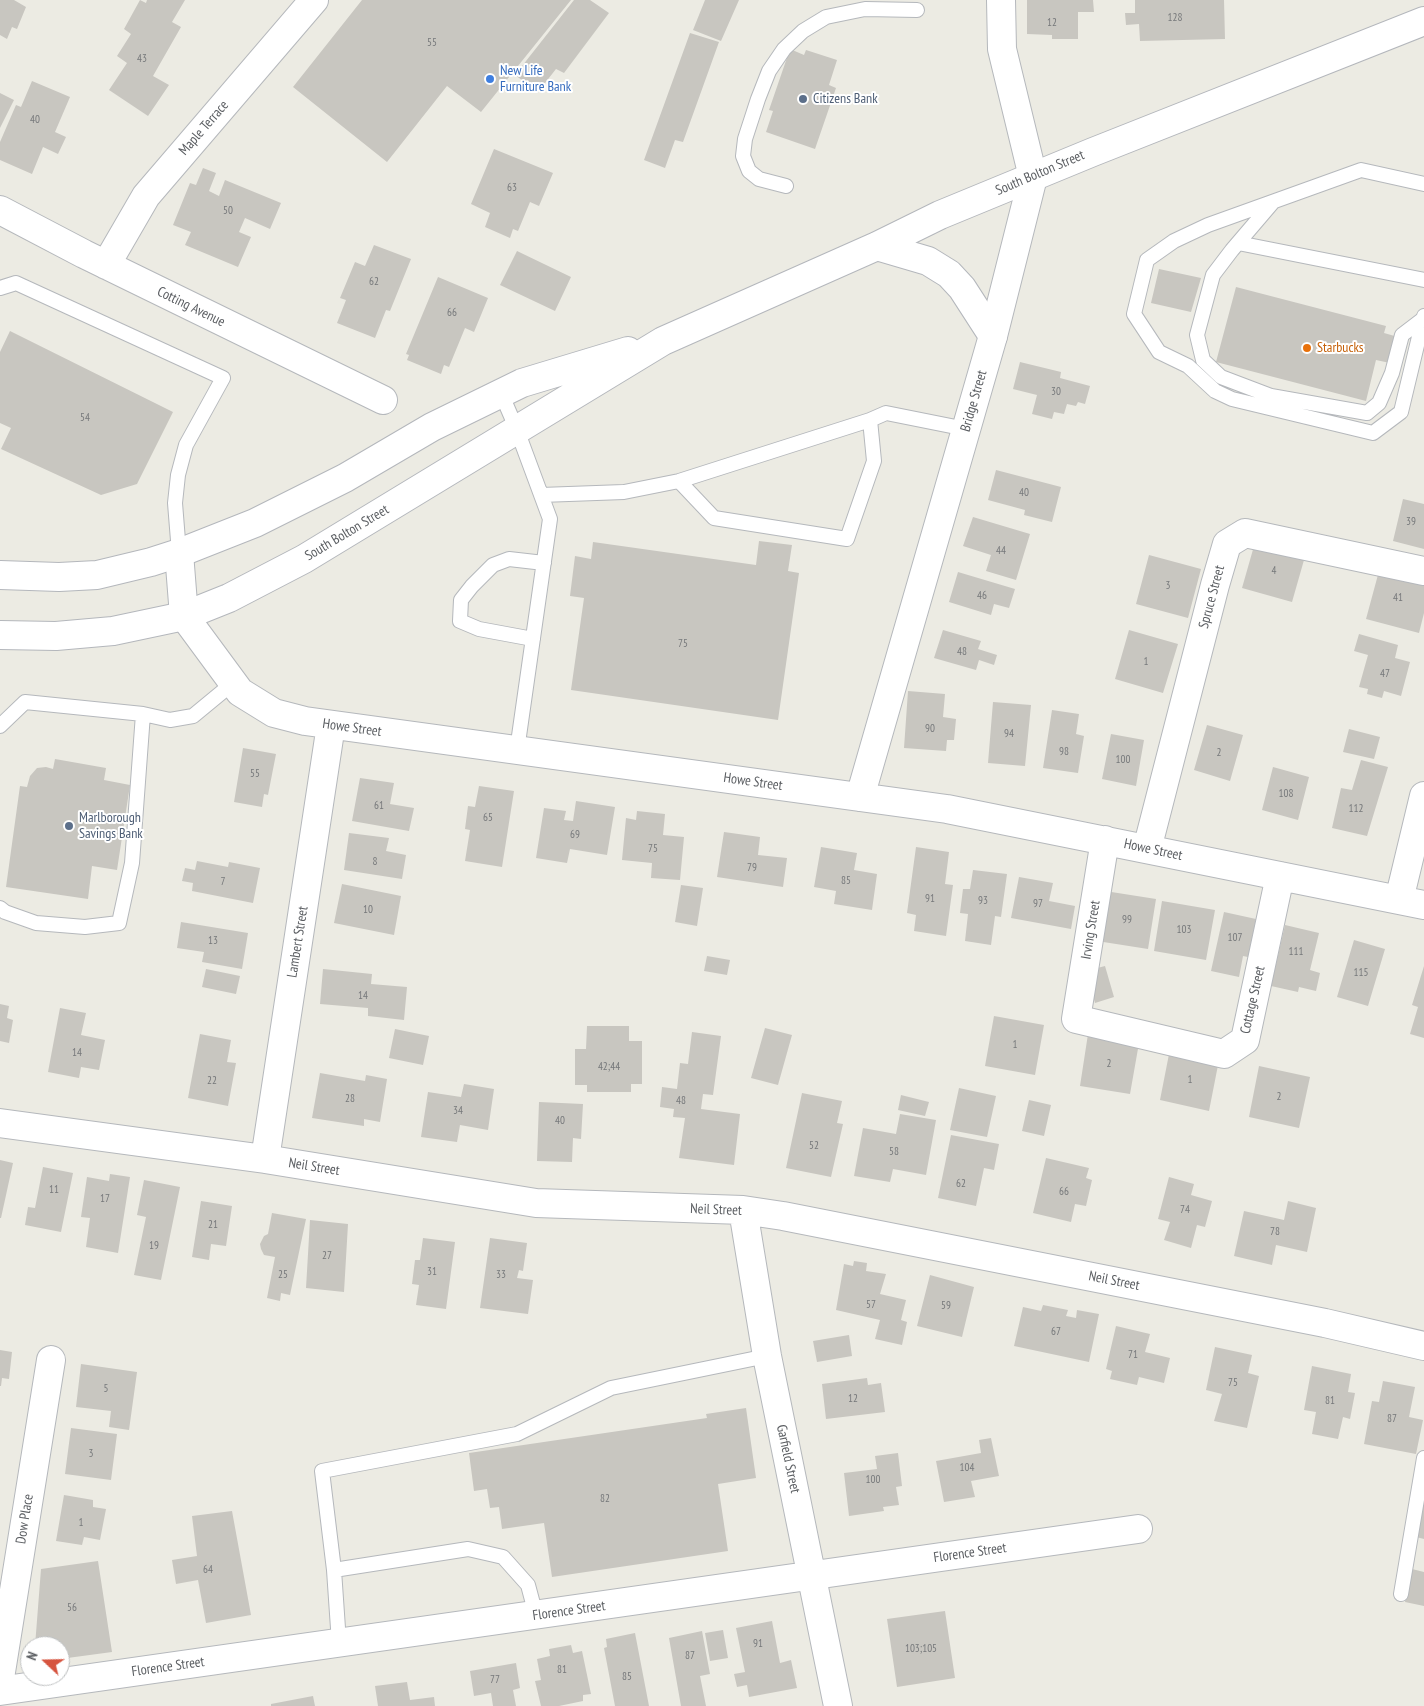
<!DOCTYPE html>
<style>
body{margin:0}
#map{position:relative;width:1424px;height:1706px;overflow:hidden;background:#ecebe3;font-family:"PT Sans Narrow",sans-serif}
canvas{display:block}
.north{position:absolute;left:20px;top:1636px;width:50px;height:50px;box-sizing:border-box;background:#fff;border:1px solid #bdbfc0;border-radius:50%;rotate:291deg;font-size:14px;font-weight:700;line-height:20px;text-align:center;color:#5b5e62}
.north::after{content:'';display:block;margin:auto;width:18px;height:22px;background:#d6543f;clip-path:polygon(50% 0,100% 100%,50% 72%,0 100%)}
</style>
<div id="map">
<canvas width="1424" height="1706"></canvas>
<div class="north">N</div>
</div>
<script>
const g = document.querySelector('canvas').getContext('2d');
g.lineJoin = 'round';
function fill(path, color) {
  g.fillStyle = color;
  g.fill(path, 'evenodd');
}
function shape(rows) {
  const path = new Path2D();
  for (const r of rows) {
    path.moveTo(r[0], r[1]);
    for (let i = 2; i < r.length; i += 2) path.lineTo(r[i], r[i + 1]);
  }
  return path;
}
function stroke(path, color, width, dash) {
  g.strokeStyle = color;
  g.lineWidth = width;
  g.lineCap = dash ? 'butt' : 'round';
  g.setLineDash(dash || []);
  g.stroke(path);
}
function write(font, color, halo, rows, align = 'center') {
  g.font = font + ' "PT Sans Narrow",sans-serif';
  g.lineWidth = 4;
  g.setLineDash([]);
  g.textBaseline = 'middle';
  g.strokeStyle = halo;
  g.fillStyle = color;
  for (const [text, x, y, turn = 0] of rows) {
    g.save();
    g.translate(x, y);
    g.rotate((+turn || 0) * Math.PI / 180);
    g.textAlign = isNaN(turn) ? turn : align;
    if (halo) g.strokeText(text, 0, 0);
    g.fillText(text, 0, 0);
    g.restore();
  }
}
fill(shape([
 [0,0,14,0,26,7,17,29,12,27,7,39,0,35],
 [140,0,146,3,147,0,185,0,172,22,181,27,153,76,169,85,148,116,109,90,127,63,117,56,131,34,124,29],
 [362,0,571,0,481,112,447,86,387,162,293,87],
 [574,0,590,0,609,13,564,73,556,69,538,92,515,75],
 [705,0,739,0,721,41,693,30],
 [1027,0,1093,0,1094,12,1078,12,1078,39,1052,39,1052,35,1027,34],
 [1135,0,1224,0,1225,39,1140,41,1139,24,1126,25,1125,13,1135,13],
 [690,33,719,42,683,142,675,140,665,168,644,160],
 [790,49,804,55,806,50,837,60,829,85,836,88,815,149,766,132,773,111,769,110],
 [32,81,70,97,55,132,66,137,58,154,43,147,32,174,0,160,0,142,16,105,21,107],
 [0,93,14,100,0,128],
 [494,149,553,173,539,206,530,202,518,231,513,229,510,238,485,227,490,213,471,204],
 [203,168,216,173,209,191,219,196,225,180,281,203,270,229,245,218,239,232,251,237,238,267,185,245,191,232,173,225,190,183,196,185],
 [374,245,411,259,390,311,386,310,375,338,337,323,346,300,340,298,355,262,365,266],
 [517,251,571,277,555,311,500,285],
 [1159,269,1201,278,1191,312,1151,303],
 [438,277,488,298,474,332,465,328,449,367,444,365,441,374,407,360,409,355,406,354],
 [1236,287,1386,326,1384,333,1398,337,1390,363,1376,360,1366,401,1216,362],
 [10,331,173,412,137,484,101,495,1,449,11,428,0,423,0,352],
 [1020,362,1061,372,1060,378,1090,386,1085,404,1078,402,1076,406,1067,404,1064,414,1054,412,1052,419,1032,414,1037,395,1013,389],
 [996,470,1061,487,1052,522,1024,515,1025,510,988,500],
 [1403,499,1424,504,1424,549,1393,541],
 [973,517,1030,534,1016,580,986,571,991,555,963,546],
 [1256,539,1306,553,1292,602,1242,588],
 [759,541,792,545,788,571,799,573,778,720,571,690,584,598,570,596,575,556,591,559,593,542,756,565],
 [1149,555,1201,569,1188,618,1136,604],
 [1379,571,1424,583,1424,613,1419,633,1366,619],
 [958,572,1015,589,1009,608,994,604,991,615,949,602],
 [943,630,981,641,978,649,997,655,994,665,979,660,976,670,934,658],
 [1129,630,1178,644,1163,693,1115,679],
 [1359,634,1398,645,1395,658,1410,662,1401,696,1384,691,1382,698,1367,694,1368,689,1359,687,1368,655,1354,651],
 [908,691,945,694,943,717,956,719,954,740,947,740,946,751,904,748],
 [993,702,1031,705,1025,766,988,763],
 [1052,710,1079,714,1076,734,1084,736,1078,773,1043,768],
 [1207,725,1243,735,1230,781,1194,770],
 [1349,729,1380,737,1374,759,1343,752],
 [1111,734,1144,740,1136,786,1102,779],
 [243,748,276,754,268,795,264,794,262,807,234,802],
 [55,759,106,768,104,780,130,785,117,870,92,866,88,899,6,887,20,786,27,787,30,776,37,768,46,767,53,769],
 [1361,760,1388,767,1367,836,1332,828,1341,788,1352,790],
 [1273,767,1309,777,1298,820,1262,810],
 [360,778,394,783,390,804,414,808,409,831,352,821],
 [479,786,514,791,502,867,465,861,470,830,465,829,468,806,475,807],
 [576,801,615,807,607,855,570,849,567,863,536,858,544,808,566,811,564,820,573,821],
 [637,811,665,814,663,835,684,837,680,880,651,878,652,863,622,860,626,818,636,820],
 [724,832,760,837,758,855,787,858,783,887,717,877],
 [349,833,389,838,386,851,406,855,402,879,344,870],
 [821,847,857,853,854,870,877,874,872,910,834,904,836,891,814,887],
 [916,847,949,852,945,884,953,885,946,936,914,931,916,915,907,913],
 [197,861,228,867,229,862,260,868,253,903,192,891,193,883,182,881,185,868,195,870],
 [973,870,1007,874,1001,917,995,916,991,945,965,941,968,914,960,913,963,889,970,889],
 [1019,877,1053,883,1049,901,1075,906,1071,929,1011,918],
 [342,884,401,896,394,935,334,923],
 [681,885,703,888,697,926,675,922],
 [1105,891,1156,899,1148,949,1097,941],
 [1162,901,1215,910,1206,960,1154,951],
 [1224,912,1256,919,1248,957,1243,956,1239,977,1211,971],
 [181,922,248,933,242,969,202,962,204,952,177,948],
 [1285,925,1319,933,1310,970,1320,973,1316,991,1299,987,1298,992,1271,986],
 [1354,940,1385,949,1368,1006,1337,997],
 [707,956,730,960,727,975,704,971],
 [1105,966,1114,997,1095,1003,1086,971],
 [1424,966,1424,1038,1410,1034,1418,1007,1412,1005],
 [206,969,240,976,236,994,202,987],
 [323,969,372,974,371,984,407,987,404,1020,368,1016,368,1008,320,1004],
 [0,1004,9,1006,7,1018,13,1020,9,1043,0,1041],
 [60,1008,86,1013,81,1035,105,1040,99,1070,81,1067,79,1078,48,1072],
 [994,1016,1044,1025,1035,1075,985,1066],
 [587,1026,629,1026,629,1041,642,1041,642,1084,631,1084,631,1092,587,1092,587,1085,575,1085,575,1049,586,1049],
 [765,1028,792,1035,778,1085,751,1078],
 [395,1029,429,1036,423,1065,389,1058],
 [692,1032,721,1036,713,1095,703,1094,701,1109,740,1114,734,1165,679,1158,685,1118,673,1117,674,1109,660,1107,662,1087,677,1089,680,1063,688,1064],
 [200,1034,231,1040,227,1062,236,1063,228,1106,188,1098],
 [1088,1034,1139,1043,1130,1094,1080,1086],
 [1170,1049,1219,1060,1209,1111,1160,1100],
 [1259,1066,1310,1077,1299,1128,1249,1117],
 [320,1073,365,1081,366,1075,387,1079,380,1122,364,1119,364,1126,312,1118],
 [464,1084,494,1089,488,1130,460,1125,457,1142,421,1137,428,1092,461,1097],
 [959,1088,996,1096,987,1137,950,1130],
 [802,1093,842,1101,837,1123,843,1124,831,1177,786,1168],
 [901,1095,929,1102,925,1116,898,1110],
 [1029,1100,1051,1105,1044,1136,1022,1131],
 [539,1102,583,1104,581,1139,573,1138,572,1162,537,1161],
 [900,1114,936,1120,926,1175,893,1169,890,1182,854,1176,863,1128,896,1134],
 [951,1135,999,1144,994,1170,984,1168,976,1206,938,1198],
 [1046,1158,1089,1168,1086,1178,1092,1180,1086,1206,1075,1204,1071,1222,1033,1213],
 [0,1160,13,1163,1,1218,0,1218],
 [43,1167,73,1173,61,1232,25,1225,28,1207,35,1208],
 [110,1174,130,1177,118,1253,86,1247,90,1218,81,1217,87,1177,109,1181],
 [1169,1177,1194,1184,1191,1195,1212,1201,1205,1227,1197,1225,1191,1248,1164,1240,1170,1222,1158,1219],
 [144,1180,180,1187,161,1280,134,1275,146,1217,137,1215],
 [201,1201,232,1206,226,1246,211,1244,209,1260,192,1257],
 [1288,1201,1316,1208,1307,1252,1276,1245,1272,1265,1234,1256,1244,1211,1284,1220],
 [272,1213,306,1219,290,1295,281,1293,280,1301,267,1298,275,1257,264,1255,261,1249,260,1244,264,1236,268,1234],
 [310,1220,348,1224,344,1292,306,1288],
 [423,1238,455,1242,446,1309,416,1305,419,1285,412,1284,415,1260,420,1260],
 [490,1238,527,1243,523,1271,519,1270,517,1278,533,1280,528,1314,480,1308],
 [854,1261,867,1263,866,1271,886,1274,880,1294,906,1300,901,1320,907,1322,902,1345,875,1339,880,1320,836,1310,844,1264,853,1266],
 [930,1275,974,1287,962,1337,917,1326],
 [1043,1305,1068,1310,1066,1316,1076,1318,1077,1310,1099,1314,1089,1362,1014,1346,1023,1307,1041,1311],
 [1116,1326,1150,1334,1145,1352,1170,1358,1164,1383,1139,1377,1137,1385,1110,1379,1112,1371,1106,1369],
 [849,1335,852,1356,817,1362,813,1341],
 [1215,1347,1252,1355,1248,1373,1259,1376,1247,1428,1214,1421,1222,1394,1206,1390],
 [0,1350,12,1352,9,1379,2,1378,1,1386,0,1386],
 [81,1364,137,1372,129,1430,109,1427,111,1411,76,1407],
 [1312,1366,1351,1374,1348,1392,1355,1393,1350,1419,1343,1417,1338,1439,1312,1434,1316,1412,1304,1410],
 [867,1378,868,1385,881,1383,885,1412,826,1419,822,1384],
 [1383,1381,1415,1387,1409,1417,1423,1420,1416,1454,1364,1444,1372,1401,1379,1402],
 [746,1408,756,1478,718,1484,728,1551,552,1577,544,1523,502,1529,499,1507,490,1508,487,1489,474,1491,469,1453,707,1418,706,1414],
 [71,1428,117,1434,111,1480,65,1474],
 [991,1438,999,1476,971,1481,975,1497,944,1502,936,1461,981,1453,979,1440],
 [898,1453,902,1486,896,1487,899,1505,883,1507,884,1511,849,1516,844,1473,877,1469,875,1456],
 [64,1495,93,1500,93,1507,106,1509,100,1540,84,1537,82,1545,56,1541],
 [1423,1501,1424,1501,1424,1539,1416,1537],
 [232,1511,251,1615,206,1623,198,1580,176,1584,172,1560,197,1556,192,1516],
 [98,1561,112,1652,60,1659,60,1646,35,1646,41,1569],
 [1412,1569,1424,1572,1424,1606,1405,1602],
 [945,1611,955,1678,897,1687,887,1619],
 [772,1621,780,1663,791,1660,797,1688,749,1697,747,1685,737,1687,734,1674,745,1672,736,1628],
 [723,1630,728,1658,710,1661,705,1633],
 [702,1631,710,1674,700,1676,706,1706,681,1706,669,1638],
 [635,1633,649,1706,615,1706,604,1648,607,1647,606,1639],
 [571,1645,573,1653,582,1651,591,1694,583,1695,583,1701,559,1706,541,1706,535,1681,541,1680,537,1659,550,1656,549,1649],
 [516,1663,520,1688,513,1690,516,1706,493,1706,491,1693,474,1696,470,1671],
 [407,1682,410,1700,434,1697,435,1706,378,1706,375,1686],
 [313,1696,315,1706,271,1706,271,1704]
]), '#c8c6c0');
const lane = shape([
 [1424,184,1361,170,1208,225,1174,241,1147,260,1134,314,1159,352,1188,366,1215,391,1232,399,1373,433,1401,412,1424,316],
 [786,186,759,179,749,171,743,156,745,139,758,99,769,71,784,49,803,31,826,17,865,9,917,10],
 [1273,202,1232,250,1213,275,1197,335,1203,360,1221,377,1271,396,1367,413,1379,403,1392,373,1402,335,1423,319],
 [1238,243,1424,280],
 [0,288,16,283,223,378,186,445,178,475,175,503,179,553],
 [501,393,517,430,550,519,517,750],
 [870,420,886,413,966,429],
 [541,495,624,492,679,481,870,420,874,461,847,539,714,518,679,481],
 [533,639,479,629,460,621,461,600,472,586,493,565,509,559,544,563],
 [0,726,25,702,143,714,170,720,193,716,233,683],
 [0,908,5,912,36,923,85,927,119,923,132,863,143,714],
 [334,1570,339,1643],
 [1401,1594,1424,1458],
 [536,1615,528,1585,503,1557,468,1549,334,1570,322,1471,517,1434,611,1388,767,1356]
]);
const street = shape([
 [0,210,84,254,383,400],
 [106,265,146,196,314,0],
 [179,553,184,616,240,692,274,713,305,721,947,809,1424,905],
 [860,797,993,336,1033,177,1002,49,1001,0],
 [1105,840,1076,1019,1224,1054,1245,1040,1280,876],
 [1147,849,1215,585,1227,544,1245,533,1424,571],
 [1399,900,1424,796],
 [0,1123,265,1159,536,1203,743,1210,783,1216,1325,1323,1424,1346],
 [265,1159,331,725],
 [743,1210,767,1356,838,1706],
 [0,1678,51,1360],
 [0,1691,1138,1529]
]);
const secondary = shape([
 [877,246,928,261,949,274,962,288,993,336],
 [0,575,59,577,97,575,151,562,179,553,255,523,345,478,432,427,522,383,628,351],
 [0,635,56,636,113,631,184,616,229,598,304,559,663,341,877,246,940,215,1093,152,1424,21]
]);
stroke(lane, '#b5b8bc', 16);
stroke(street, '#b5b8bc', 30);
stroke(secondary, '#b4b7bc', 30);
stroke(lane, '#fff', 14);
stroke(street, '#fff', 28);
stroke(secondary, '#fff', 28);
for (const [x, y, r, color] of [
 [490,79,5,"#3f7fe0"],
 [803,99,5,"#5c6f8a"],
 [1307,348,5,"#e8710a"],
 [69,826,5,"#5c6f8a"]
]) {
  const dot = new Path2D();
  dot.arc(x, y, r, 0, 2 * Math.PI);
  g.fillStyle = color;
  g.fill(dot);
  stroke(dot, '#fff', 2);
}
write('11px', '#76787a', null, [
 ["128",1175,18],
 ["12",1052,23],
 ["55",432,43],
 ["43",142,59],
 ["40",35,120],
 ["63",512,188],
 ["50",228,211],
 ["62",374,282],
 ["66",452,313],
 ["30",1056,392],
 ["54",85,418],
 ["40",1024,493],
 ["39",1411,522],
 ["44",1001,551],
 ["4",1274,571],
 ["3",1168,586],
 ["46",982,596],
 ["41",1398,598],
 ["75",683,644],
 ["48",962,652],
 ["1",1146,662],
 ["47",1385,674],
 ["90",930,729],
 ["94",1009,734],
 ["98",1064,752],
 ["2",1219,753],
 ["100",1123,760],
 ["55",255,774],
 ["108",1286,794],
 ["61",379,806],
 ["112",1356,809],
 ["65",488,818],
 ["69",575,835],
 ["75",653,849],
 ["8",375,862],
 ["79",752,868],
 ["85",846,881],
 ["7",223,882],
 ["91",930,899],
 ["93",983,901],
 ["97",1038,904],
 ["10",368,910],
 ["99",1127,920],
 ["103",1184,930],
 ["107",1235,938],
 ["13",213,941],
 ["111",1296,952],
 ["115",1361,973],
 ["14",363,996],
 ["1",1015,1045],
 ["14",77,1053],
 ["2",1109,1064],
 ["42;44",609,1067],
 ["1",1190,1080],
 ["22",212,1081],
 ["2",1279,1097],
 ["28",350,1099],
 ["48",681,1101],
 ["34",458,1111],
 ["40",560,1121],
 ["52",814,1146],
 ["58",894,1152],
 ["62",961,1184],
 ["11",54,1190],
 ["66",1064,1192],
 ["17",105,1199],
 ["74",1185,1210],
 ["21",213,1225],
 ["78",1275,1232],
 ["19",154,1246],
 ["27",327,1256],
 ["31",432,1272],
 ["25",283,1275],
 ["33",501,1275],
 ["57",871,1305],
 ["59",946,1306],
 ["67",1056,1332],
 ["71",1133,1355],
 ["75",1233,1383],
 ["5",106,1389],
 ["12",853,1399],
 ["81",1330,1401],
 ["87",1392,1419],
 ["3",91,1454],
 ["104",967,1468],
 ["100",873,1480],
 ["82",605,1499],
 ["1",81,1523],
 ["64",208,1570],
 ["56",72,1608],
 ["91",758,1644],
 ["103;105",921,1649],
 ["87",690,1656],
 ["81",562,1670],
 ["85",627,1677],
 ["77",495,1680]
]);
write('14px', '#366cbe', '#fff', [
 ["New Life",500,71],
 ["Furniture Bank",500,87]
], 'left');
write('14px', '#4e5e75', '#fff', [
 ["Citizens Bank",813,99],
 ["Marlborough",79,818],
 ["Savings Bank",79,834]
], 'left');
write('14px', '#5b5e62', '#fff', [
 ["Maple Terrace",204,128,-49],
 ["South Bolton Street",1040,173,-23],
 ["Cotting Avenue",191,307,26],
 ["Bridge Street",974,401,-74],
 ["South Bolton Street",347,533,-31],
 ["Spruce Street",1212,597,-75],
 ["Howe Street",352,728,8],
 ["Howe Street",753,782,8],
 ["Howe Street",1153,850,12],
 ["Irving Street",1091,930,-81],
 ["Lambert Street",298,942,-81],
 ["Cottage Street",1253,1000,-77],
 ["Neil Street",314,1167,9],
 ["Neil Street",716,1210,2],
 ["Neil Street",1114,1281,11],
 ["Garfield Street",788,1459,78],
 ["Dow Place",25,1519,-81],
 ["Florence Street",970,1553,-8],
 ["Florence Street",569,1611,-8],
 ["Florence Street",168,1667,-8]
]);
write('14px', '#c56008', '#fff', [
 ["Starbucks",1317,348]
], 'left');
</script>
